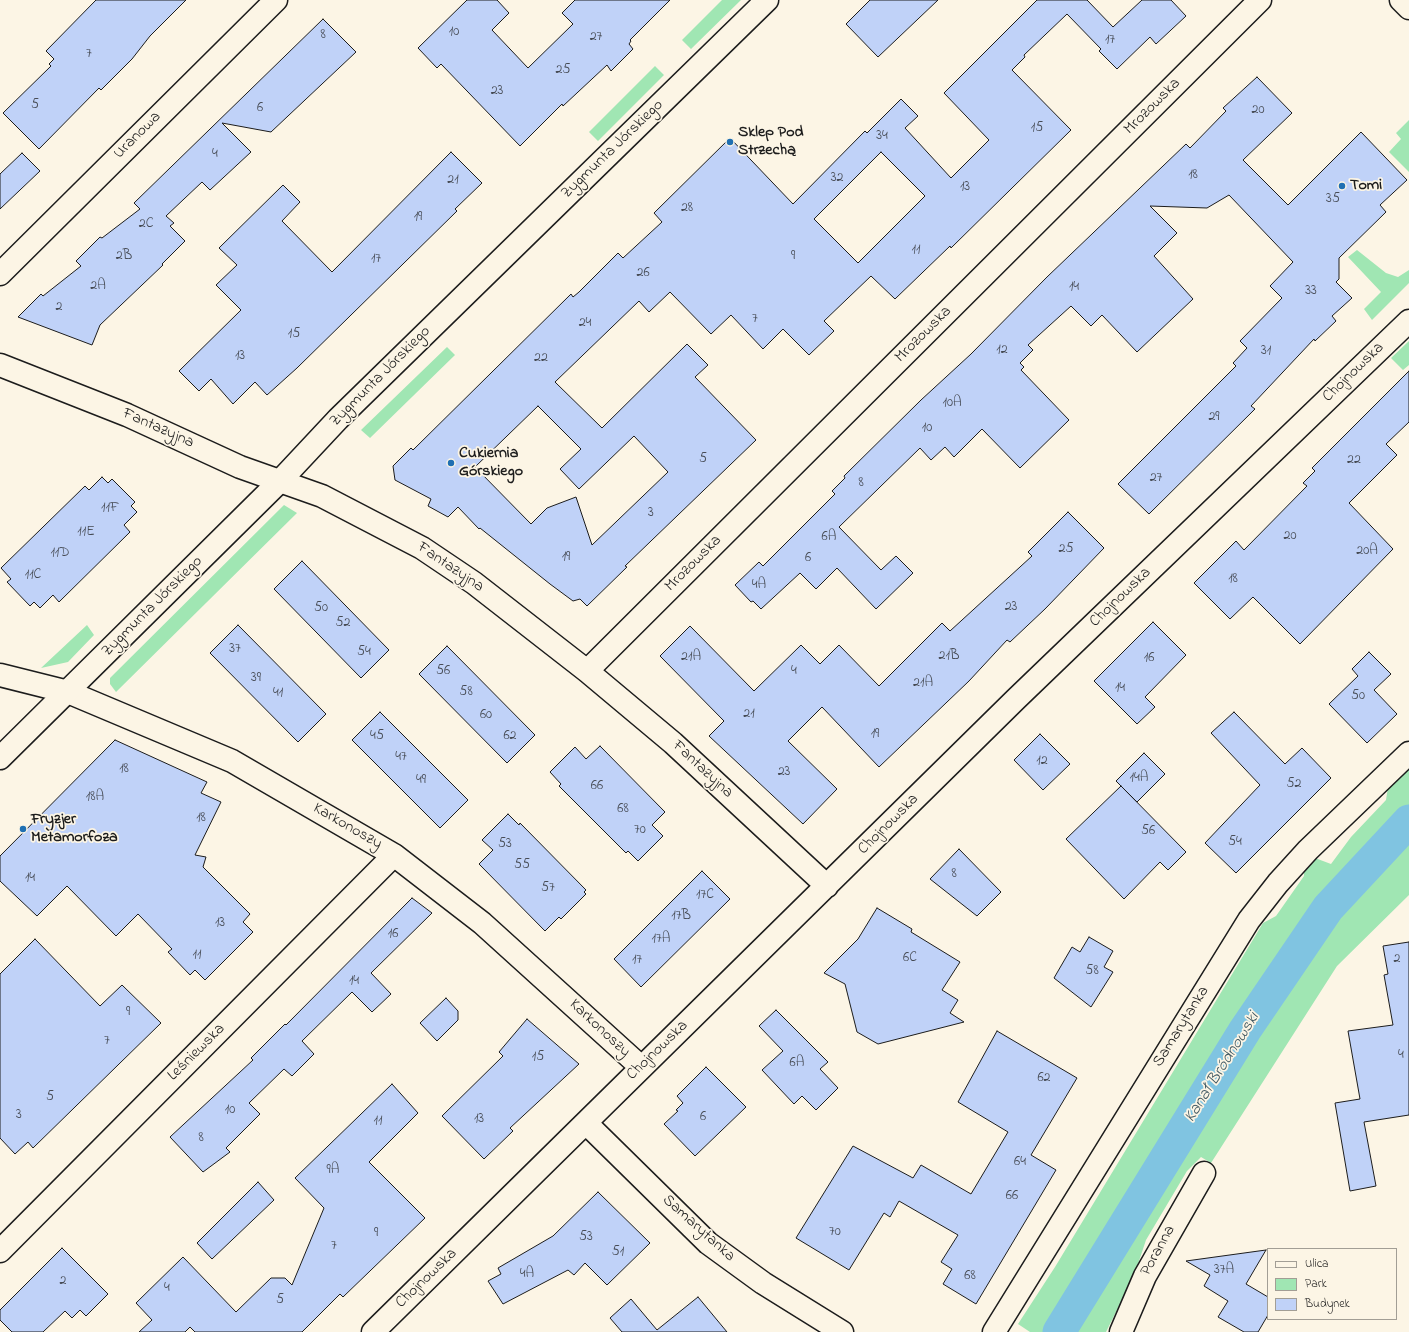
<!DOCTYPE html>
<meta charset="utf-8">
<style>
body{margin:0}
#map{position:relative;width:1409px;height:1332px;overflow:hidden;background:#fcf5e5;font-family:"Indie Flower",sans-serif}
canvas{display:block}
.legend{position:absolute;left:1267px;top:1248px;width:130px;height:72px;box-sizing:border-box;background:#fcf5e5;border:1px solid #a29e95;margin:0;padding:5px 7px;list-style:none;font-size:12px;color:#1c1c1c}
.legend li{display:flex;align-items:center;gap:8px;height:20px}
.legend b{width:20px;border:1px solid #a29e95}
</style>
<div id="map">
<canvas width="1409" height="1332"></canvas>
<ul class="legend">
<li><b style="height:5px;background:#fcf5e5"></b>Ulica</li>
<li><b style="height:11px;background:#a0e6b3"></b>Park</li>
<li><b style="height:11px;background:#c0d2f8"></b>Budynek</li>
</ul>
</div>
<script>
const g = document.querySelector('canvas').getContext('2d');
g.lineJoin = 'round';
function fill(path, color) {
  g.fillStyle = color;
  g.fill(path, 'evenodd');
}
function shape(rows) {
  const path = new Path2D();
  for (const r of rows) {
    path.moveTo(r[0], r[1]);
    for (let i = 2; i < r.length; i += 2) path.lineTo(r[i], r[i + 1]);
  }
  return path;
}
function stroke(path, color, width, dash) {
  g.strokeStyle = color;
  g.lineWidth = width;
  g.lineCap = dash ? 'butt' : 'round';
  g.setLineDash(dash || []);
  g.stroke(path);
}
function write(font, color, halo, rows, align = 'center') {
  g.font = font + ' "Indie Flower",sans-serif';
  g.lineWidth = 3.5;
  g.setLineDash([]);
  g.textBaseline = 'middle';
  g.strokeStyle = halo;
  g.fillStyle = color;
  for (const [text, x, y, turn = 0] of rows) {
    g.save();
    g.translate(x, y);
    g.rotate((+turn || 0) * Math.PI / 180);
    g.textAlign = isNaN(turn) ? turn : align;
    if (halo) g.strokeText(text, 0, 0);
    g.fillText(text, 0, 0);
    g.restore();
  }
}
fill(shape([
 [722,0,741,0,691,49,682,40],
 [655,66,664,75,598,141,589,132],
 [1409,120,1409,172,1389,152,1401,139,1396,133],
 [1357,250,1386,273,1398,277,1409,270,1409,283,1372,320,1364,309,1381,292,1348,257],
 [1409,341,1409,365,1403,370,1391,358],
 [447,347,455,355,370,438,361,430],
 [284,505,297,513,116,692,110,684,110,678],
 [87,625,94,635,68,662,41,668],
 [1409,764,1409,805,1343,879,1297,936,1203,1078,1047,1332,1030,1332,1018,1324,1055,1267,1263,923,1276,916,1304,876,1304,870,1315,858,1331,864,1351,837,1386,800,1388,787],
 [1409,832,1409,895,1337,966,1211,1163,1201,1157,1187,1171,1146,1240,1134,1276,1106,1332,1070,1332,1204,1115,1317,939]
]), '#a0e6b3');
stroke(shape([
 [1059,1332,1245,1030,1328,908,1409,821]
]), '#80c4e1', 33);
const building = shape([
 [96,0,186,0,150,36,132,59,101,90,99,88,39,149,3,113,51,66,49,64,54,59,46,51,96,0],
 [467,0,497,0,509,13,492,30,528,68,573,24,562,13,575,0,670,0,630,40,631,41,629,44,633,49,611,71,607,65,563,106,562,104,520,146,441,64,437,68,418,48,467,0],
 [870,0,938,0,878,57,846,24,870,0],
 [1037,0,1087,0,1113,27,1142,0,1171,0,1186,16,1156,44,1150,37,1117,69,1099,51,1101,49,1067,14,1024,55,1025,57,1012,70,1071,130,951,248,950,246,895,299,871,276,824,321,834,331,809,355,783,329,763,349,731,315,711,334,670,292,649,312,639,301,555,382,602,428,687,344,708,365,695,377,756,440,625,566,627,567,587,606,580,599,573,601,550,584,480,528,479,529,458,507,448,517,428,506,431,499,395,480,393,466,411,448,413,450,571,294,573,297,579,292,618,253,623,258,662,222,654,213,730,138,793,204,865,131,867,133,901,99,918,116,905,128,951,178,989,140,944,93,1037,0],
 [881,152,925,196,858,263,814,219,881,152],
 [538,406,581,449,560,469,579,489,634,436,668,472,592,545,576,497,547,508,531,524,475,467,538,406],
 [323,19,356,52,271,132,222,123,251,152,210,190,202,182,166,216,174,223,170,226,185,241,162,264,163,265,100,325,92,345,18,317,41,294,43,296,81,266,76,261,100,237,102,238,140,209,134,203,323,19],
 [1257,77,1292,113,1243,160,1288,205,1361,132,1407,180,1380,205,1386,212,1339,258,1339,279,1336,282,1352,298,1332,316,1336,321,1315,341,1314,339,1251,406,1255,409,1149,514,1118,484,1236,366,1233,363,1247,348,1240,341,1282,298,1270,286,1293,262,1229,195,1207,208,1150,206,1177,233,1154,256,1193,299,1137,352,1102,315,1091,326,1071,306,1028,345,1033,350,1020,363,1024,367,1021,370,1069,420,1020,468,982,429,954,457,945,447,931,460,920,448,839,527,881,570,896,556,913,573,876,609,837,568,816,589,800,573,761,609,753,601,751,602,735,585,759,562,763,566,835,494,832,491,845,478,844,476,921,400,971,354,1047,277,1186,144,1190,148,1226,111,1223,108,1257,77],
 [451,152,482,183,455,209,457,211,297,368,267,395,255,382,233,404,211,379,199,391,179,371,241,310,216,285,237,265,219,248,283,185,300,202,282,221,332,272,451,152],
 [22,153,40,171,0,209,0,174,22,153],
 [1409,371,1409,422,1386,444,1397,455,1349,503,1393,549,1300,644,1253,597,1230,619,1194,583,1236,541,1244,550,1307,486,1303,483,1315,471,1312,468,1409,371],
 [102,477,108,483,112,479,135,502,131,506,137,512,124,525,130,532,59,602,53,595,40,608,34,602,30,606,7,582,11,579,1,568,85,486,89,490,102,477],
 [1068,512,1104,548,1045,609,1010,642,1007,640,969,681,879,767,822,707,788,741,837,789,803,824,709,736,724,721,660,656,690,626,754,691,801,645,820,664,839,645,879,686,942,623,950,631,1032,556,1028,552,1068,512],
 [302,561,389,650,361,678,274,589,302,561],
 [1153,622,1186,655,1145,697,1155,707,1137,724,1094,681,1153,622],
 [238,625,326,714,298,742,210,653,238,625],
 [447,646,535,735,507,763,419,674,447,646],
 [1369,652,1391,674,1374,690,1397,714,1367,743,1329,704,1358,676,1352,669,1369,652],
 [380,712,468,800,440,828,352,740,380,712],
 [1234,712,1285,764,1302,748,1331,778,1236,873,1205,843,1260,785,1211,733,1234,712],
 [1040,734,1070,764,1043,790,1014,760,1040,734],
 [115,740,207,782,201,793,221,802,195,855,206,857,203,867,250,914,243,922,253,932,205,980,195,970,190,975,168,952,172,949,138,914,116,936,67,886,37,916,0,881,0,856,115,740],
 [600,746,665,812,652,825,663,836,638,861,628,851,626,853,559,786,561,784,550,772,575,747,586,759,600,746],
 [1144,753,1165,774,1137,802,1116,781,1144,753],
 [1121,786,1186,852,1168,870,1160,862,1124,899,1066,839,1121,786],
 [508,814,519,825,520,823,586,890,584,892,586,894,561,919,559,917,545,931,479,864,493,850,482,840,508,814],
 [959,849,1001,892,977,916,930,879,959,849],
 [702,871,730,899,641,987,614,959,702,871],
 [412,898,432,913,371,973,391,994,372,1012,352,992,302,1041,314,1054,292,1076,284,1069,249,1103,260,1114,226,1148,230,1152,203,1172,170,1137,253,1060,251,1058,285,1024,286,1025,412,898],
 [877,908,912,929,911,932,960,962,942,990,958,1000,950,1013,964,1022,878,1044,857,1032,845,984,824,973,858,939,877,908],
 [1089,937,1113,951,1104,967,1113,972,1091,1007,1054,978,1072,947,1080,952,1089,937],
 [35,939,100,1006,122,985,161,1023,33,1148,28,1142,15,1154,0,1138,0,974,35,939],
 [1409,942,1409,1115,1364,1122,1376,1186,1350,1191,1335,1103,1360,1099,1348,1031,1393,1025,1384,975,1388,974,1383,946,1409,942],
 [446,998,458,1011,458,1020,437,1041,420,1023,446,998],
 [776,1010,828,1062,820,1069,838,1088,816,1110,802,1096,794,1104,762,1070,783,1051,759,1026,776,1010],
 [527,1019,579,1064,510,1128,513,1131,484,1159,442,1116,503,1056,499,1052,527,1019],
 [997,1031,1077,1078,1031,1155,1056,1170,976,1304,943,1284,952,1269,941,1262,958,1235,899,1201,890,1217,884,1213,849,1270,796,1238,853,1146,913,1178,921,1165,971,1194,1008,1132,958,1102,997,1031],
 [706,1067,746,1107,695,1156,664,1124,678,1111,676,1110,683,1103,677,1096,706,1067],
 [392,1084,418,1113,369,1162,425,1218,343,1297,340,1294,302,1332,195,1332,190,1327,185,1332,139,1332,152,1320,136,1303,183,1257,236,1312,271,1278,285,1278,292,1285,324,1208,295,1178,392,1084],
 [258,1182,274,1200,212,1259,197,1243,258,1182],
 [598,1192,650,1243,607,1285,585,1263,574,1275,568,1270,503,1304,488,1281,501,1274,498,1268,553,1236,598,1192],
 [62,1248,108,1294,86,1316,80,1310,72,1318,65,1311,43,1332,12,1332,0,1320,0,1310,62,1248],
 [1266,1250,1246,1284,1268,1297,1268,1315,1258,1332,1244,1332,1218,1317,1228,1301,1204,1286,1210,1275,1186,1261,1266,1250],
 [698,1297,727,1332,622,1332,610,1318,631,1299,657,1330,698,1297]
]);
fill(building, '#c0d2f8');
stroke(building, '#1c1c1c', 1);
const minor = shape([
 [1401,0,1409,8],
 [0,274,276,0],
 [0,365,127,415,240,467,322,496,422,548,474,583,587,671,673,743,827,886],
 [587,671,1260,0],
 [0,675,68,692,232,761,394,855,482,923,641,1067],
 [586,1123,708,1243,763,1283,842,1332],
 [0,1251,394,855],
 [373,1332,1016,699,1409,321],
 [994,1332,1249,920,1278,883,1308,850,1409,753],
 [1121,1332,1145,1276,1204,1173]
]);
const tertiary = shape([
 [0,758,280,481,338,419,767,0]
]);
stroke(minor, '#1c1c1c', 25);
stroke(tertiary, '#1c1c1c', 25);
stroke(minor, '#fcf5e5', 22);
stroke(tertiary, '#fcf5e5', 22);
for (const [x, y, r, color] of [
 [730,142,4,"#1f6fb2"],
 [1342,186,4,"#1f6fb2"],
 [451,463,4,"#1f6fb2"],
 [23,829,4,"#1f6fb2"]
]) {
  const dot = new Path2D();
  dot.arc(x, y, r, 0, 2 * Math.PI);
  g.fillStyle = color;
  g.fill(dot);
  stroke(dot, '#fcf5e5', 1.5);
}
write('14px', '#454a53', null, [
 ["10",454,33],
 ["8",323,36],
 ["27",596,38],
 ["17",1110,41],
 ["7",89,55],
 ["25",563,71],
 ["23",497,92],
 ["5",35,106],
 ["6",260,109],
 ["20",1258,111],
 ["15",1037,129],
 ["34",882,137],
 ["4",215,155],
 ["18",1193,176],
 ["32",837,179],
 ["21",453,181],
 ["13",965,188],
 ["35",1333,200],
 ["28",687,209],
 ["19",418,218],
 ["2C",146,225],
 ["11",916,251],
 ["2B",124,257],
 ["9",793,257],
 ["17",376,260],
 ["26",643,274],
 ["2A",98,287],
 ["14",1074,288],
 ["33",1311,292],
 ["2",59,308],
 ["7",755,320],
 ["24",585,324],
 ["15",294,335],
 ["12",1002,351],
 ["31",1266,352],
 ["13",240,357],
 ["22",541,359],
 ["10A",952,404],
 ["29",1214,418],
 ["10",927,429],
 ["5",703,460],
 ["22",1354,461],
 ["27",1156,479],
 ["8",861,484],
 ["11F",110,509],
 ["3",651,514],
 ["11E",86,533],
 ["20",1290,537],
 ["6A",829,538],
 ["25",1066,550],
 ["20A",1367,552],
 ["11D",60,554],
 ["19",566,558],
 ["6",808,559],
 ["11C",33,576],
 ["18",1233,580],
 ["4A",759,586],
 ["23",1011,608],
 ["50",321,609],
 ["52",343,624],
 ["37",235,650],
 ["54",364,653],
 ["21B",949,657],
 ["21A",691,658],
 ["16",1149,659],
 ["56",443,672],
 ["4",794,672],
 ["39",256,679],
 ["21A",923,684],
 ["14",1120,689],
 ["58",466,693],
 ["41",278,694],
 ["50",1358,697],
 ["21",749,715],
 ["60",486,716],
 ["19",875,735],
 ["45",377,737],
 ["62",510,737],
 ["47",401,758],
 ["12",1042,762],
 ["18",124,770],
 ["23",784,773],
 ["14A",1139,779],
 ["49",421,781],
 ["52",1294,785],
 ["66",597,787],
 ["18A",95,798],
 ["68",623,810],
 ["18",201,819],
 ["70",640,831],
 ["56",1148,832],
 ["54",1235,843],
 ["53",505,845],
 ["55",522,866],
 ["8",954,875],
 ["14",30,879],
 ["57",548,889],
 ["17C",705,896],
 ["17B",681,917],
 ["13",220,924],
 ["16",393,935],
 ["17A",661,940],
 ["11",197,956],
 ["6C",910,959],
 ["2",1397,960],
 ["17",637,961],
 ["58",1092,972],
 ["14",354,982],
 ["9",128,1013],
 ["7",107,1042],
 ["4",1401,1056],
 ["15",538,1058],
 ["6A",797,1064],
 ["62",1044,1079],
 ["5",50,1098],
 ["10",230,1111],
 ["3",19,1116],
 ["6",703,1118],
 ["13",479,1120],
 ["11",378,1122],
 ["8",201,1139],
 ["64",1020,1163],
 ["9A",333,1171],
 ["66",1012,1197],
 ["70",835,1233],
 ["9",376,1234],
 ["53",586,1238],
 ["7",334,1247],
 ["51",618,1253],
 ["37A",1224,1271],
 ["4A",527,1275],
 ["68",970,1277],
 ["2",63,1282],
 ["4",167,1289],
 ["5",280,1301]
]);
write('16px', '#1c1c1c', '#fcf5e5', [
 ["Mrozowska",1153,107,-45],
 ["Uranowa",138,136,-45],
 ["Zygmunta Jórskiego",613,150,-44],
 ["Mrozowska",924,335,-45],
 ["Chojnowska",1354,373,-44],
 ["Zygmunta Jórskiego",381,377,-45],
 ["Fantazyjna",158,429,24],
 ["Mrozowska",694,564,-45],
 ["Fantazyjna",450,568,34],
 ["Chojnowska",1121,598,-44],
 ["Zygmunta Jórskiego",153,607,-45],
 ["Fantazyjna",702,770,43],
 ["Chojnowska",889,825,-45],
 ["Karkonoszy",347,827,30],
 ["Samarytanka",1182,1027,-58],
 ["Karkonoszy",599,1029,43],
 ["Chojnowska",658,1051,-44],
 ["Leśniewska",197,1053,-45],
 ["Samarytanka",698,1229,42],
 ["Poranna",1159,1251,-61],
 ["Chojnowska",427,1279,-44]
]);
write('bold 16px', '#1c1c1c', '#fcf5e5', [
 ["Sklep Pod",738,133],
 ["Strzechą",738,151],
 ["Tomi",1350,186],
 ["Cukiernia",459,454],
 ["Górskiego",459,472],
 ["Fryzjer",31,820],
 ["Metamorfoza",31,838]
], 'left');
write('italic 17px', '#3f5761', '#fcf5e5', [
 ["Kanał Bródnowski",1223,1068,-58]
]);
</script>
